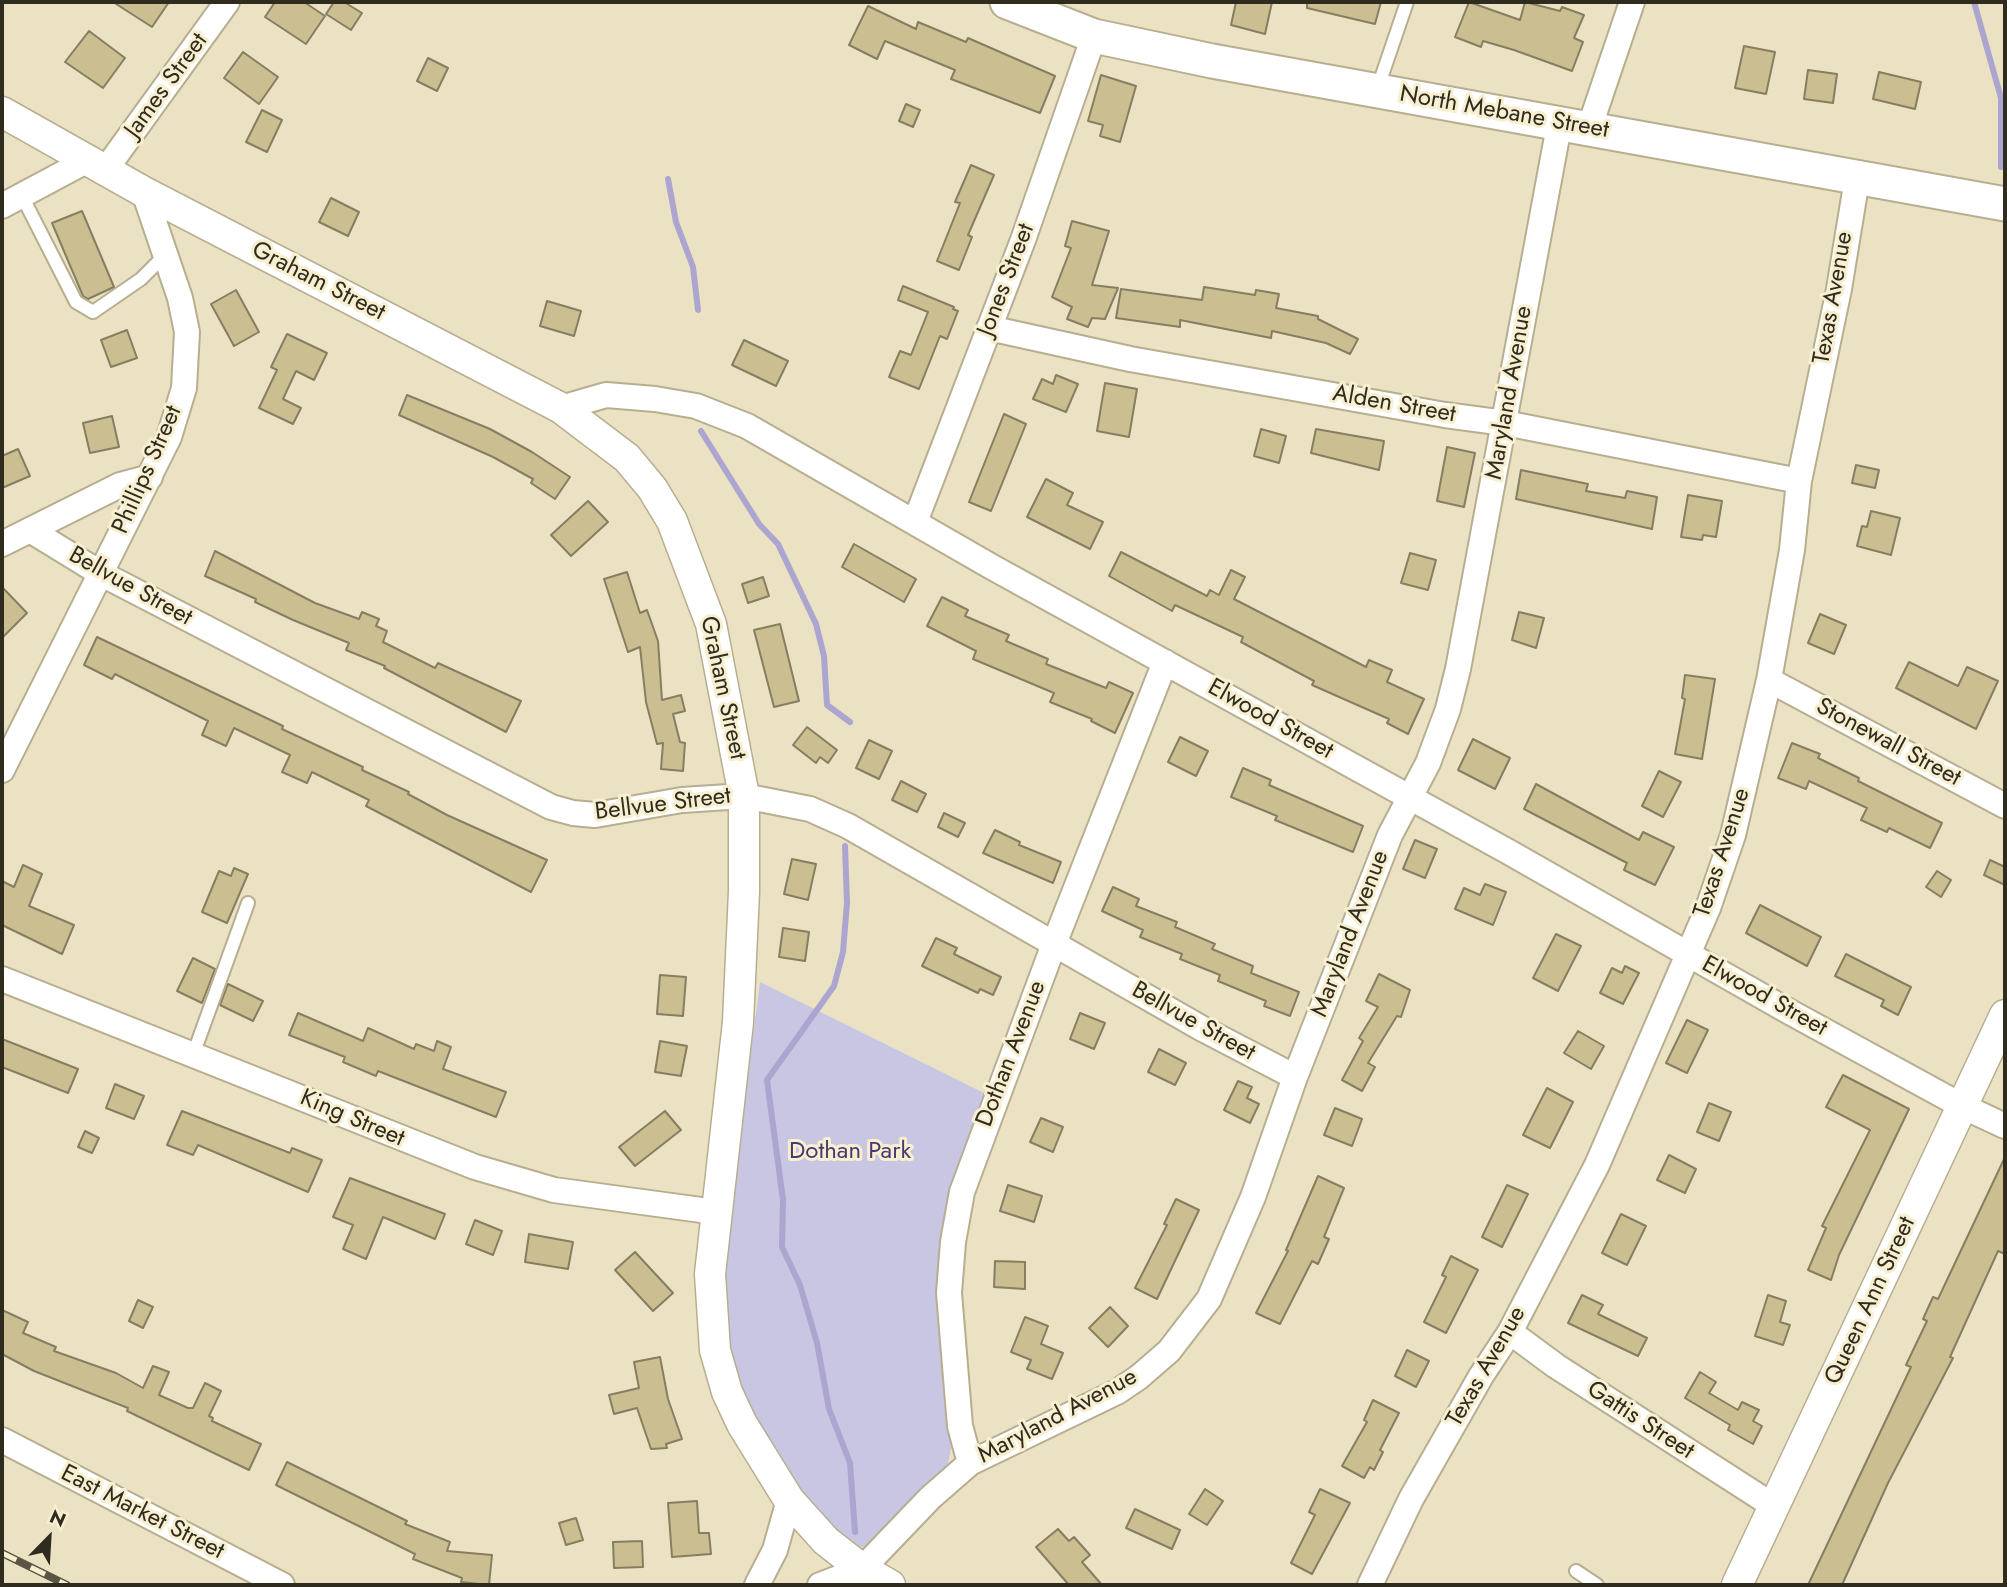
<!DOCTYPE html>
<style>
body{margin:0}
#map{position:relative;width:2007px;height:1587px;overflow:hidden;background:#ebe2c3;font-family:Jost,sans-serif}
canvas{display:block}
.frame{position:absolute;inset:0;border:4px solid #2f2b1f;pointer-events:none}
.north{position:absolute;left:14px;top:1503px;width:70px;height:70px;-webkit-text-stroke:5px #f8efd0;paint-order:stroke;rotate:24deg;font-size:19px;font-weight:700;line-height:28px;text-align:center;color:#2f2b1f}
.north::after{content:'';display:block;margin:auto;width:24px;height:32px;background:#2f2b1f;clip-path:polygon(50% 0,100% 100%,50% 72%,0 100%)}
</style>
<div id="map">
<canvas width="2007" height="1587"></canvas>
<div class="frame"></div>
<div class="north">N</div>
</div>
<script>
const g = document.querySelector('canvas').getContext('2d');
g.lineJoin = 'round';
function fill(path, color) {
  g.fillStyle = color;
  g.fill(path, 'evenodd');
}
function shape(rows) {
  const path = new Path2D();
  for (const r of rows) {
    path.moveTo(r[0], r[1]);
    for (let i = 2; i < r.length; i += 2) path.lineTo(r[i], r[i + 1]);
  }
  return path;
}
function stroke(path, color, width, dash) {
  g.strokeStyle = color;
  g.lineWidth = width;
  g.lineCap = dash ? 'butt' : 'round';
  g.setLineDash(dash || []);
  g.stroke(path);
}
function write(font, color, halo, rows, align = 'center') {
  g.font = font + ' Jost,sans-serif';
  g.lineWidth = 6;
  g.setLineDash([]);
  g.textBaseline = 'middle';
  g.strokeStyle = halo;
  g.fillStyle = color;
  for (const [text, x, y, turn = 0] of rows) {
    g.save();
    g.translate(x, y);
    g.rotate((+turn || 0) * Math.PI / 180);
    g.textAlign = isNaN(turn) ? turn : align;
    if (halo) g.strokeText(text, 0, 0);
    g.fillText(text, 0, 0);
    g.restore();
  }
}
fill(shape([
 [760,982,986,1094,964,1166,952,1442,948,1464,939,1480,871,1546,849,1548,797,1494,735,1381,719,1294]
]), '#c9c6e3');
stroke(shape([
 [1974,2,2001,98,2001,167],
 [668,179,676,222,693,267,698,310],
 [701,431,759,524,778,544,816,624,824,656,827,705,850,722],
 [845,846,847,903,843,952,834,986,767,1080,783,1200,782,1247,800,1285,817,1343,829,1409,850,1463,855,1532]
]), '#aba5d0', 6);
const building = shape([
 [113,2,169,2,152,27,113,2],
 [275,2,304,2,325,16,306,44,265,17,275,2],
 [334,2,344,2,362,13,351,30,326,14,334,2],
 [1236,2,1272,2,1265,34,1231,25,1236,2],
 [1307,2,1381,2,1375,24,1307,8,1307,2],
 [1469,2,1520,20,1525,2,1560,11,1562,7,1584,15,1574,38,1583,42,1572,71,1514,50,1483,41,1481,47,1455,37,1469,2],
 [868,6,916,29,918,22,966,42,968,38,1055,76,1040,113,951,79,955,70,885,41,877,59,849,45,868,6],
 [89,31,125,58,103,88,65,62,89,31],
 [1744,46,1775,52,1766,94,1735,88,1744,46],
 [243,52,278,77,259,104,224,78,243,52],
 [428,58,448,68,437,91,417,81,428,58],
 [1808,70,1837,74,1833,103,1804,99,1808,70],
 [1879,72,1921,82,1915,109,1873,99,1879,72],
 [1101,75,1136,86,1120,142,1100,136,1103,125,1088,121,1101,75],
 [906,104,920,110,913,127,899,121,906,104],
 [262,110,282,120,267,152,246,142,262,110],
 [971,165,994,175,968,235,972,237,959,270,937,261,960,203,955,202,971,165],
 [331,198,359,212,348,236,319,222,331,198],
 [82,211,114,287,88,299,83,296,52,223,82,211],
 [1072,221,1109,231,1092,285,1118,288,1105,319,1092,318,1088,327,1067,319,1072,307,1052,297,1071,248,1065,246,1072,221],
 [903,286,954,307,953,309,958,311,947,339,940,336,919,389,889,377,900,351,911,355,928,312,898,300,903,286],
 [1204,287,1255,295,1256,290,1279,294,1276,308,1318,316,1318,319,1358,339,1350,354,1326,343,1272,331,1271,338,1180,320,1180,327,1116,318,1121,289,1202,300,1204,287],
 [236,290,259,332,234,346,211,304,236,290],
 [547,301,581,311,574,336,540,326,547,301],
 [127,330,137,358,111,367,101,340,127,330],
 [287,334,327,353,314,380,296,371,283,399,301,408,293,424,259,408,277,370,271,367,287,334],
 [744,340,788,361,776,386,732,365,744,340],
 [1056,375,1078,384,1066,412,1033,399,1042,379,1053,384,1056,375],
 [1105,383,1137,389,1129,437,1097,431,1105,383],
 [407,395,490,429,532,452,570,477,555,499,531,483,533,479,493,457,399,415,407,395],
 [1004,414,1026,424,991,511,969,502,1004,414],
 [112,416,119,447,90,453,83,423,112,416],
 [1261,429,1286,436,1279,463,1254,456,1261,429],
 [1316,429,1384,441,1379,470,1311,453,1316,429],
 [1447,447,1475,453,1464,507,1437,501,1447,447],
 [18,449,30,476,2,488,2,456,18,449],
 [1856,465,1879,470,1875,488,1852,483,1856,465],
 [1521,470,1588,484,1586,491,1625,498,1627,491,1657,497,1652,529,1516,499,1521,470],
 [1046,479,1073,493,1067,505,1103,522,1090,549,1027,517,1046,479],
 [1688,495,1722,501,1716,537,1703,535,1702,540,1681,537,1688,495],
 [588,501,608,522,571,556,551,535,588,501],
 [1871,511,1900,518,1891,555,1857,546,1862,526,1867,527,1871,511],
 [854,544,916,579,904,602,842,567,854,544],
 [215,551,315,603,359,619,362,612,379,619,376,626,387,631,383,642,435,668,438,663,521,701,506,732,384,668,385,666,346,650,349,643,293,620,255,602,256,599,205,576,215,551],
 [1121,552,1207,596,1210,590,1219,595,1231,570,1245,577,1234,599,1366,667,1369,660,1392,670,1387,682,1424,699,1408,734,1387,723,1389,719,1312,685,1314,681,1241,642,1243,637,1175,605,1172,611,1109,576,1121,552],
 [1410,553,1436,560,1428,590,1401,583,1410,553],
 [627,572,640,613,647,610,658,641,662,700,681,695,685,711,673,714,680,742,685,743,683,771,661,769,663,743,657,744,646,702,640,647,628,652,604,579,627,572],
 [763,577,769,596,748,603,742,584,763,577],
 [2,587,27,613,2,638,2,587],
 [942,597,968,610,965,616,1009,635,1006,641,1048,659,1046,664,1106,688,1109,682,1133,693,1115,733,1091,721,1092,719,1050,702,1054,693,973,659,976,651,927,626,942,597],
 [1519,612,1544,618,1536,648,1512,640,1519,612],
 [1820,614,1846,625,1834,654,1808,643,1820,614],
 [780,624,799,701,774,707,754,630,780,624],
 [97,637,283,726,282,729,363,767,362,770,409,792,408,794,447,815,547,860,531,892,366,806,369,800,312,772,307,783,282,772,290,755,234,728,226,746,202,735,208,721,115,674,112,679,84,665,97,637],
 [1909,662,1958,686,1967,667,1998,681,1976,729,1896,688,1909,662],
 [1685,675,1715,679,1702,759,1675,754,1685,699,1682,698,1685,675],
 [807,727,837,750,828,763,820,757,816,763,793,745,807,727],
 [1180,737,1208,751,1196,776,1168,762,1180,737],
 [1473,739,1510,758,1495,789,1458,770,1473,739],
 [869,740,892,751,879,779,856,768,869,740],
 [1792,743,1820,754,1818,758,1859,778,1858,781,1942,823,1930,848,1889,828,1887,832,1861,820,1867,808,1809,781,1806,789,1778,778,1792,743],
 [1243,768,1271,780,1269,785,1363,826,1353,852,1275,820,1277,816,1231,797,1243,768],
 [1659,771,1681,782,1663,817,1642,806,1659,771],
 [901,781,926,794,917,812,892,800,901,781],
 [1536,784,1639,840,1643,832,1674,847,1655,885,1624,870,1627,863,1524,809,1536,784],
 [944,813,965,823,958,837,938,827,944,813],
 [995,830,1020,842,1019,845,1061,862,1053,883,983,853,995,830],
 [1415,840,1437,849,1425,878,1403,869,1415,840],
 [792,859,816,864,808,900,784,894,792,859],
 [1990,860,2005,867,2005,885,1984,875,1990,860],
 [23,865,42,874,29,906,74,925,62,954,2,925,2,881,14,887,23,865],
 [234,868,248,874,227,923,202,912,219,871,231,876,234,868],
 [1937,871,1951,880,1941,897,1926,887,1937,871],
 [1485,884,1506,892,1493,925,1455,909,1464,888,1480,895,1485,884],
 [1113,887,1139,899,1136,906,1177,922,1175,927,1215,944,1212,949,1253,966,1251,973,1299,992,1290,1016,1264,1006,1266,1001,1218,981,1220,975,1180,959,1182,954,1140,937,1143,930,1102,911,1113,887],
 [1760,905,1821,937,1807,966,1746,933,1760,905],
 [783,928,809,932,805,961,779,957,783,928],
 [1556,934,1581,946,1558,991,1533,978,1556,934],
 [936,938,957,948,954,954,1001,977,993,995,980,989,978,993,922,966,936,938],
 [1846,954,1911,987,1898,1015,1881,1006,1884,1000,1835,976,1846,954],
 [193,958,215,969,202,1003,177,991,193,958],
 [1625,966,1639,973,1623,1004,1600,993,1612,968,1622,973,1625,966],
 [1379,974,1410,990,1401,1017,1397,1016,1368,1063,1375,1067,1362,1091,1342,1080,1363,1041,1359,1038,1378,1007,1366,1001,1379,974],
 [660,975,686,977,683,1016,657,1014,660,975],
 [228,984,263,1001,253,1021,220,1005,228,984],
 [298,1013,363,1041,368,1028,414,1049,416,1044,434,1051,437,1041,451,1047,443,1069,506,1092,496,1117,378,1071,376,1076,343,1062,345,1057,289,1035,298,1013],
 [1080,1013,1105,1023,1094,1049,1070,1039,1080,1013],
 [1687,1020,1708,1030,1687,1073,1666,1063,1687,1020],
 [1578,1031,1604,1046,1591,1069,1564,1053,1578,1031],
 [2,1039,78,1069,68,1093,2,1067,2,1039],
 [660,1041,687,1046,681,1076,655,1072,660,1041],
 [1159,1049,1186,1063,1175,1085,1148,1072,1159,1049],
 [1843,1075,1909,1109,1839,1255,1831,1280,1808,1270,1826,1228,1822,1226,1870,1130,1826,1107,1843,1075],
 [1238,1081,1252,1087,1247,1098,1259,1104,1250,1123,1224,1110,1238,1081],
 [115,1084,144,1096,134,1119,106,1108,115,1084],
 [1547,1088,1573,1102,1550,1148,1523,1135,1547,1088],
 [1709,1103,1731,1112,1719,1141,1697,1132,1709,1103],
 [1335,1108,1362,1119,1352,1146,1324,1135,1335,1108],
 [182,1111,290,1153,292,1148,322,1160,308,1192,198,1145,193,1155,167,1145,182,1111],
 [665,1111,681,1130,635,1166,619,1147,665,1111],
 [1041,1118,1063,1127,1053,1152,1030,1142,1041,1118],
 [85,1131,99,1138,92,1153,78,1147,85,1131],
 [1669,1155,1696,1169,1685,1193,1657,1180,1669,1155],
 [2005,1157,2005,1254,1998,1251,1950,1357,1953,1358,1888,1483,1842,1585,1808,1585,1911,1367,1906,1365,1927,1321,1923,1319,1933,1297,1938,1299,2005,1157],
 [1318,1176,1344,1188,1324,1237,1329,1239,1318,1264,1312,1261,1280,1324,1256,1313,1288,1251,1286,1250,1318,1176],
 [350,1178,445,1214,435,1239,383,1217,366,1259,343,1249,353,1225,333,1217,350,1178],
 [1008,1185,1042,1196,1034,1222,1000,1211,1008,1185],
 [1507,1185,1528,1194,1502,1247,1482,1237,1507,1185],
 [1176,1199,1199,1210,1157,1299,1135,1288,1167,1225,1164,1224,1176,1199],
 [1621,1214,1646,1226,1627,1265,1602,1253,1621,1214],
 [475,1220,502,1231,493,1255,466,1244,475,1220],
 [529,1234,573,1242,568,1269,525,1262,529,1234],
 [635,1252,673,1293,653,1311,615,1270,635,1252],
 [1451,1256,1478,1270,1446,1333,1424,1322,1446,1277,1442,1275,1451,1256],
 [995,1261,1025,1262,1025,1289,994,1287,995,1261],
 [1582,1295,1603,1305,1598,1314,1647,1338,1638,1356,1568,1323,1582,1295],
 [1768,1295,1786,1301,1780,1322,1790,1325,1783,1345,1755,1336,1768,1295],
 [138,1300,153,1307,143,1328,129,1321,138,1300],
 [1110,1307,1128,1326,1108,1347,1089,1328,1110,1307],
 [2,1310,28,1322,23,1333,56,1347,54,1351,116,1373,143,1388,153,1366,169,1372,159,1395,188,1408,193,1408,205,1383,221,1391,209,1416,213,1418,212,1421,261,1444,249,1470,127,1411,128,1408,34,1371,2,1354,2,1310],
 [1025,1317,1048,1326,1041,1344,1063,1353,1052,1379,1027,1369,1031,1360,1011,1352,1025,1317],
 [1407,1350,1429,1361,1416,1387,1395,1376,1407,1350],
 [660,1357,668,1399,682,1439,666,1444,667,1448,651,1449,637,1408,614,1414,609,1395,639,1388,634,1362,660,1357],
 [1700,1372,1716,1382,1709,1393,1738,1410,1742,1402,1759,1410,1753,1421,1762,1426,1753,1444,1728,1430,1730,1425,1685,1398,1700,1372],
 [1373,1400,1399,1413,1380,1450,1383,1452,1374,1470,1370,1467,1364,1478,1342,1466,1367,1422,1364,1420,1373,1400],
 [287,1462,407,1521,405,1524,450,1542,447,1551,492,1555,489,1585,461,1582,462,1578,413,1559,415,1554,276,1485,287,1462],
 [1205,1489,1223,1501,1207,1525,1189,1514,1205,1489],
 [1320,1489,1350,1503,1312,1574,1291,1563,1315,1515,1309,1512,1320,1489],
 [697,1501,699,1533,709,1533,711,1554,672,1557,668,1503,697,1501],
 [1135,1509,1180,1530,1172,1549,1126,1528,1135,1509],
 [576,1518,583,1540,566,1545,559,1523,576,1518],
 [1058,1529,1069,1541,1074,1537,1090,1555,1082,1562,1102,1585,1069,1585,1036,1547,1058,1529],
 [642,1541,643,1567,614,1568,613,1542,642,1541]
]);
fill(building, '#cbbe91');
stroke(building, '#867e61', 2);
const service = shape([
 [1377,90,1407,2],
 [21,194,76,302,93,312,141,279,166,254],
 [193,1055,248,903],
 [1576,1571,1597,1585]
]);
const minor = shape([
 [1590,126,1632,2],
 [106,169,227,2],
 [2,206,88,160],
 [989,328,1130,359,1445,415,1505,423,1799,481],
 [561,408,606,395,655,399,696,406,747,426,992,567,1507,851,1788,1011,1962,1106,2005,1126],
 [915,522,1023,240,1094,36],
 [30,530,100,573,551,807,573,813,595,815,682,800,744,796,810,809,848,826,1201,1028,1295,1077],
 [2,544,120,485,150,477],
 [1769,680,2005,806],
 [2,770,169,437,184,388,187,332,180,298,144,192],
 [2,979,475,1167,554,1190,716,1212],
 [1510,1332,1556,1366,1772,1505],
 [2,1440,282,1585],
 [970,1463,960,1426,949,1293,953,1242,962,1192,1054,944,1165,662],
 [757,1585,775,1550,789,1500],
 [820,1585,862,1569,930,1498,970,1463,1117,1392,1139,1377,1169,1351,1209,1299,1253,1197,1295,1077,1390,835,1428,763,1448,709,1458,669,1559,126],
 [1370,1585,1411,1499,1481,1376,1510,1332,1597,1165,1708,908,1733,835,1769,680,1792,550,1799,481,1839,289,1857,179]
]);
const tertiary = shape([
 [2,112,144,192,561,408,627,458,652,488,672,521,711,624,744,796,744,892,738,1022,710,1274,715,1350,727,1392,742,1424,789,1500,826,1541,862,1569,890,1585],
 [1737,1585,2005,1015]
]);
const secondary = shape([
 [1007,2,1094,36,1212,61,2005,204]
]);
stroke(service, '#b7ae90', 16);
stroke(minor, '#b7ae90', 28);
stroke(tertiary, '#b7ae90', 33);
stroke(secondary, '#b7ae90', 37);
stroke(service, '#fff', 12);
stroke(minor, '#fff', 24);
stroke(tertiary, '#fff', 30);
stroke(secondary, '#fff', 33);
const rail = shape([
 [2,1553,67,1585]
]);
stroke(rail, '#5a5545', 8);
stroke(rail, '#f8efd0', 5, [16]);
write('24px', '#2f2b1f', '#f8efd0', [
 ["James Street",167,86,-54],
 ["North Mebane Street",1504,113,10],
 ["Jones Street",1007,280,-69],
 ["Graham Street",318,282,27],
 ["Texas Avenue",1834,298,-80],
 ["Maryland Avenue",1510,393,-80],
 ["Alden Street",1394,405,10],
 ["Phillips Street",148,470,-66],
 ["Bellvue Street",130,587,29],
 ["Graham Street",722,688,78],
 ["Elwood Street",1270,720,29],
 ["Stonewall Street",1888,743,28],
 ["Bellvue Street",663,805,-7],
 ["Texas Avenue",1723,853,-72],
 ["Maryland Avenue",1351,934,-69],
 ["Elwood Street",1764,997,29],
 ["Bellvue Street",1193,1022,29],
 ["Dothan Avenue",1012,1054,-69],
 ["King Street",352,1119,23],
 ["Queen Ann Street",1871,1301,-65],
 ["Texas Avenue",1487,1367,-60],
 ["Maryland Avenue",1058,1417,-28],
 ["Gattis Street",1640,1421,33],
 ["East Market Street",142,1513,27]
]);
write('24px', '#463a72', '#f8efd0', [
 ["Dothan Park",850,1152]
]);
</script>
